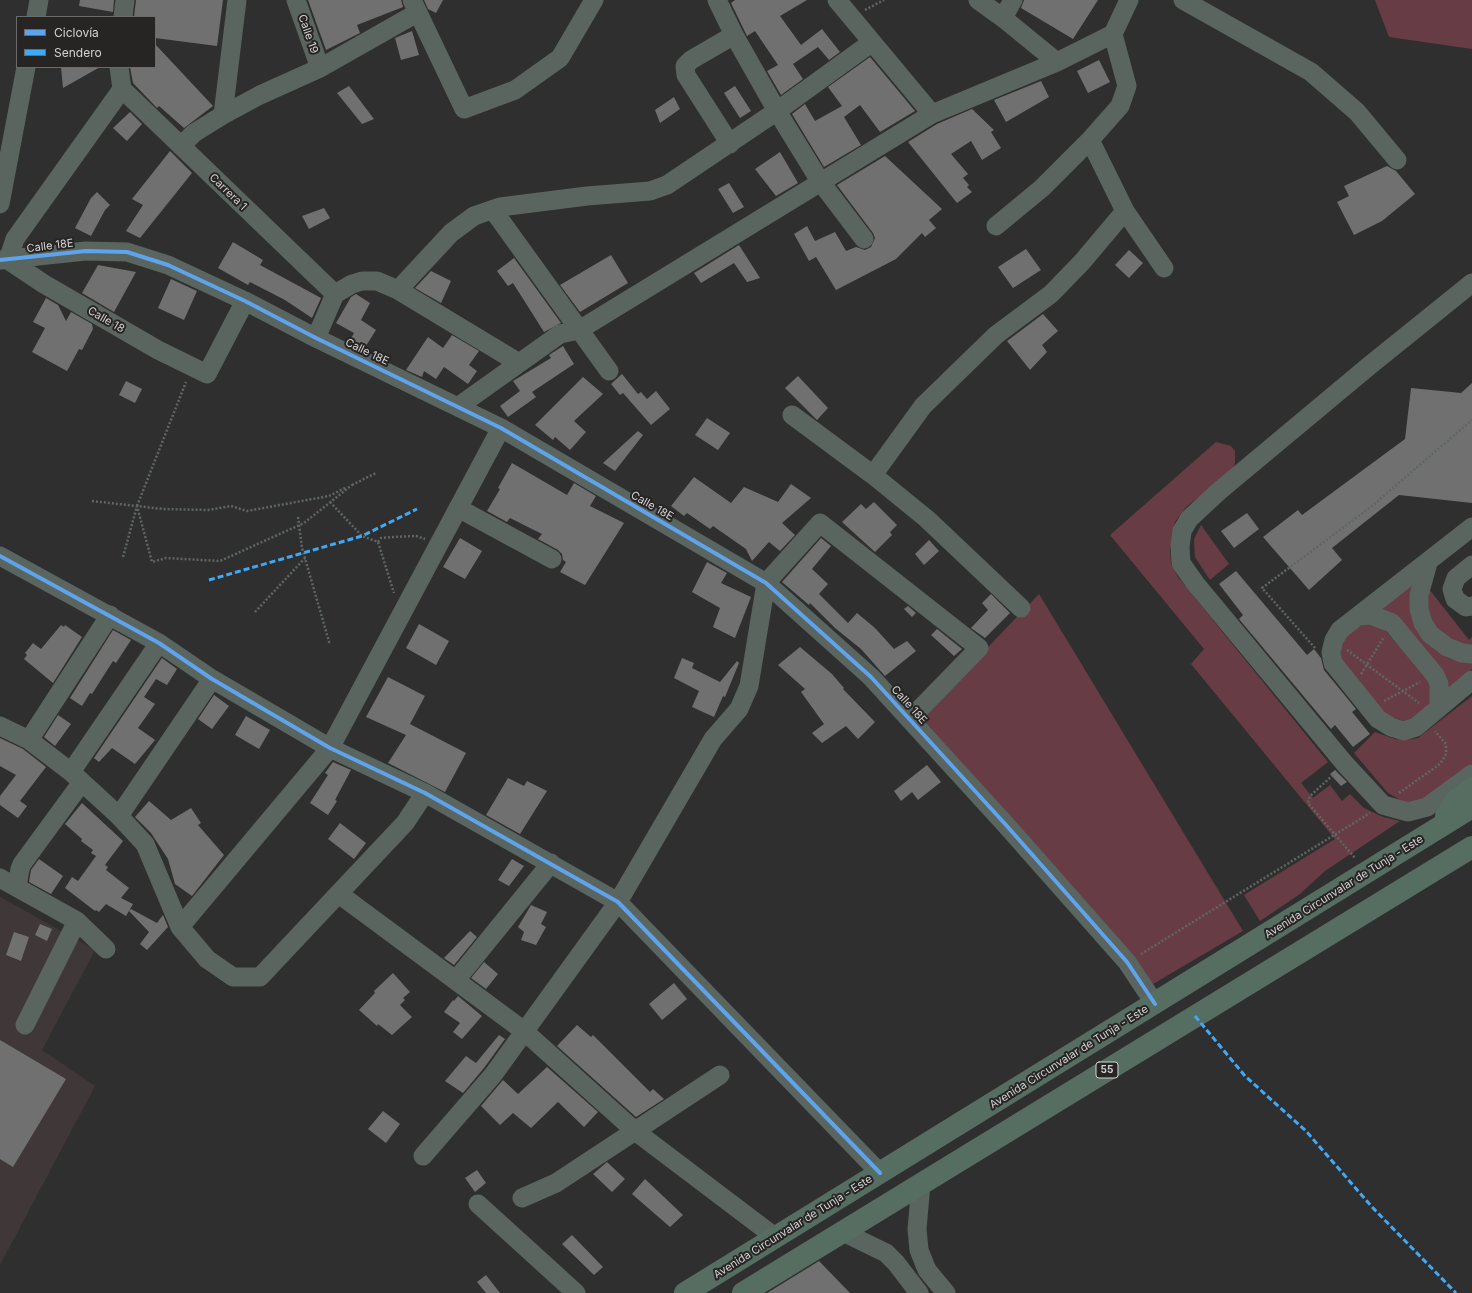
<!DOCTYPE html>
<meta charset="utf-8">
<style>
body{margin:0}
#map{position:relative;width:1472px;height:1293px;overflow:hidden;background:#302f2f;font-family:Inter,sans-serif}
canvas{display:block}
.legend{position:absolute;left:16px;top:16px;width:140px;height:52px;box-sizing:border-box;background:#272424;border:1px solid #6c6a6a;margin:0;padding:5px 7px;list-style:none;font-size:12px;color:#d4d2d2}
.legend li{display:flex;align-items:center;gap:8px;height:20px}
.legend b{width:20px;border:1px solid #6c6a6a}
</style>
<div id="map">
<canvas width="1472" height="1293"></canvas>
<ul class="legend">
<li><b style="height:5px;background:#60a3ed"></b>Ciclovía</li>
<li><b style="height:5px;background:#3fa9f5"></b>Sendero</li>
</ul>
</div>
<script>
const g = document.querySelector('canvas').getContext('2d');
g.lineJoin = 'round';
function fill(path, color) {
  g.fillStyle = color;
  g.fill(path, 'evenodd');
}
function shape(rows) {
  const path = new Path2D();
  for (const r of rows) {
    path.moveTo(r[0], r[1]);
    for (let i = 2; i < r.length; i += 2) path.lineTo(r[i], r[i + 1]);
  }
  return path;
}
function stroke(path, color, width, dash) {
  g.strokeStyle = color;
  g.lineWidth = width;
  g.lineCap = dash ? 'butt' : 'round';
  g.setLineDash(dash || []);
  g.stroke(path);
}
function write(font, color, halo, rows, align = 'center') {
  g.font = font + ' Inter,sans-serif';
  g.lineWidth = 4;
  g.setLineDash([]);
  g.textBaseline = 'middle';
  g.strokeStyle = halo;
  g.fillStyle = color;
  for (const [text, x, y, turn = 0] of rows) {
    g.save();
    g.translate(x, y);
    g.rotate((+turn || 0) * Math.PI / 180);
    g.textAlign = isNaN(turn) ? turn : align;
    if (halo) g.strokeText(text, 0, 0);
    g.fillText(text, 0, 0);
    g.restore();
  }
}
fill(shape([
 [0,897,95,950,42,1050,95,1086,0,1265]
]), '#403738');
fill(shape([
 [1375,0,1472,0,1472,49,1389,37],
 [1216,442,1231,446,1235,451,1235,463,1232,472,1186,507,1175,522,1170,550,1171,564,1178,577,1328,762,1301,783,1313,798,1330,785,1342,801,1350,794,1364,808,1383,817,1400,821,1325,871,1300,894,1260,921,1244,895,1335,839,1191,664,1204,649,1110,535],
 [1201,525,1229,564,1210,580,1195,557,1194,539],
 [1412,584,1410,596,1436,650,1450,659,1472,662,1472,669,1444,694,1376,611],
 [1429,589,1469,640,1472,637,1472,648,1441,637,1427,613],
 [1039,594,1243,931,1153,984,918,720],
 [1366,622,1378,622,1434,686,1432,706,1413,720,1404,721,1384,715,1341,659,1341,648,1347,635],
 [1472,696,1472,769,1414,804,1402,801,1388,793,1354,753,1375,732,1395,739,1407,740,1418,738]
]), '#683c45');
fill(shape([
 [80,0,114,0,113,12,79,6],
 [136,0,223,0,217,46,155,38,155,17,134,17],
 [308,0,401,0,403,7,357,25,360,33,326,50],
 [424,0,443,0,436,13,428,9],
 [735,0,807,0,780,16,801,45,822,29,840,52,829,60,818,47,793,64,803,79,781,95,767,71,778,65,755,31,747,36,731,3],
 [1024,0,1098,0,1073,39,1021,8],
 [412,31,419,55,401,60,395,38],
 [155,44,213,106,184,128,159,106,157,108,133,83,130,67,155,67],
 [870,57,915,111,880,132,860,105,844,117,861,145,824,167,792,114,805,104,815,121,842,106,828,87],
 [1099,60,1110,82,1088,93,1077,71],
 [61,67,100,67,63,88],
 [1041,81,1049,97,1006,122,994,100],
 [349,86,374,119,362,124,337,93],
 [735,86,751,111,740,118,724,93],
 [674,97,680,109,660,123,655,110],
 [972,109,994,130,991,132,1001,148,982,160,971,141,951,154,968,174,963,178,969,185,967,187,972,192,957,203,908,142,937,124],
 [130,112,142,124,127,141,113,128],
 [170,151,192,173,140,238,126,231,143,205,132,199],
 [780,152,798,183,776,196,755,169],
 [885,156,942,209,929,220,936,228,925,237,922,233,896,259,836,290,816,257,809,261,794,234,807,226,815,241,835,232,846,251,856,247,865,250,871,247,875,238,873,233,837,185],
 [1387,166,1396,171,1415,194,1382,221,1354,235,1337,202,1349,196,1344,186],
 [729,183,744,207,733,213,718,189],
 [97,192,110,205,105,210,91,236,75,228,91,198],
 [324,208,330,218,309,229,302,216],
 [233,242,263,260,260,265,321,298,312,318,285,300,250,282,248,285,218,268],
 [739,245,760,278,747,282,734,263,701,283,694,273],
 [1026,249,1041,270,1013,288,998,267],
 [1129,250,1143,263,1129,278,1115,265],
 [611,255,628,283,580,312,560,285],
 [514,258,561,323,544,332,513,283,508,286,497,271],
 [98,265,136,272,114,312,82,293],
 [431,271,451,281,441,303,415,288],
 [171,279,197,291,184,320,158,308],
 [356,294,370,303,361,320,376,330,364,349,349,342,354,333,336,323,351,297],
 [46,298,58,305,66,321,71,312,92,324,93,329,82,350,79,349,67,371,32,352,45,328,33,322],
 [1043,314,1058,331,1042,345,1047,352,1030,370,1007,341],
 [452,335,479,351,469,365,477,371,468,384,444,367,436,379,424,371,422,377,406,370,428,337,443,348],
 [563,346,574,364,532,392,536,397,508,417,500,406,520,391,513,381,551,358,549,355],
 [622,374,638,394,641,392,647,399,656,391,670,409,651,425,623,393,620,395,611,384],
 [798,376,828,408,817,420,785,388],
 [583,377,603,394,574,421,586,432,570,450,555,437,553,440,535,425],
 [126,381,142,389,135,403,119,395],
 [1472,383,1472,503,1399,495,1332,548,1342,560,1309,590,1263,537,1298,510,1302,515,1405,439,1411,388,1461,393],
 [707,418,730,433,718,450,695,435],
 [638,431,643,435,615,471,603,463],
 [512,463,567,495,574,483,596,496,590,506,624,523,585,585,560,572,566,562,563,560,562,554,558,550,538,539,542,534,510,518,507,522,487,511,500,489,498,488],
 [694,477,731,503,744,487,778,502,791,484,811,498,782,523,795,535,780,551,769,542,752,561,746,549,713,526,710,529,687,513,684,516,671,506],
 [874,502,897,525,890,532,892,535,875,552,842,522,861,504,866,509],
 [1247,513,1259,529,1234,548,1221,531],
 [460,538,482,551,465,579,443,567],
 [821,538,831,546,812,569,828,584,819,594,848,623,857,613,875,628,894,649,907,641,916,651,885,676,861,649,835,628,810,603,809,605,782,582],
 [929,540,939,551,924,565,915,554],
 [707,562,727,573,721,583,751,597,735,638,713,627,720,608,692,592],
 [1236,571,1307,655,1314,649,1321,658,1324,670,1356,709,1352,712,1370,734,1353,747,1335,725,1331,729,1239,619,1243,615,1219,584],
 [991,594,1010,613,985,638,971,628,988,610,982,603],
 [908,606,916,613,912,617,904,609],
 [419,624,449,641,436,665,406,648],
 [61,625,64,627,65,625,82,637,53,683,24,659,27,655,25,653,33,643,41,649],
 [937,629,962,649,954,656,931,635],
 [113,630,131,640,116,663,113,661,92,694,90,693,82,706,70,698],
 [800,647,832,674,844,688,843,689,875,722,858,739,846,726,822,743,812,733,824,724,801,692,805,689,778,665],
 [162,658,177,669,167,685,156,679,144,697,155,704,138,728,155,740,135,764,112,748,99,762,94,758],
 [682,658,694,663,692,668,720,682,737,661,739,663,725,697,723,696,714,717,692,707,699,691,674,678],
 [388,677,425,696,410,724,466,753,445,792,388,763,406,735,366,717],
 [214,695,229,706,212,729,198,719],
 [58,715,71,724,55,746,44,737],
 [246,716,270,730,259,749,235,735],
 [0,738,23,749,46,767,20,801,27,806,18,818,0,805,0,796,16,775,0,766],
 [333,762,351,770,335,800,337,801,328,815,310,803,328,775,325,773],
 [927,765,941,782,918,800,912,792,901,801,894,791],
 [1335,770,1347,782,1341,786,1330,774],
 [508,778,524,786,527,781,547,791,520,834,486,815],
 [149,801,171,820,191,808,201,823,198,825,224,855,192,896,175,884,168,859,151,833,135,817],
 [82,803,123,841,105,865,108,867,106,870,129,888,121,898,133,904,126,916,106,904,99,912,96,910,95,911,65,888,72,877,78,881,96,856,91,853,93,850,81,841,82,839,65,824],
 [340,823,366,843,354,859,328,839],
 [39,859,63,876,51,894,29,882,31,870],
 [512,859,524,866,509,886,498,880],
 [531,905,547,912,541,924,546,927,536,945,521,940,524,932,518,927],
 [131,909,157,923,163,915,168,927,147,950,140,944,149,932,129,911],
 [40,924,52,929,47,941,35,935],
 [470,931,477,937,454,965,444,958],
 [14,932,29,937,21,961,6,955],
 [484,962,498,974,486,989,471,978],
 [393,973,410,992,403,998,405,1000,400,1005,412,1017,392,1035,378,1024,377,1026,359,1010,375,993,374,991],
 [674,983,687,999,662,1020,649,1004],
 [458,996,482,1016,462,1039,453,1032,460,1023,444,1012,453,1000,454,1001],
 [577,1025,591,1037,593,1035,650,1092,653,1089,664,1099,636,1117,557,1046],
 [499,1035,505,1039,484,1068,463,1093,445,1081,466,1056,476,1063],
 [0,1040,66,1079,13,1167,0,1159],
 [547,1067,598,1112,584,1127,558,1102,531,1128,513,1113,500,1125,481,1106,503,1080,518,1094],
 [383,1111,400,1124,386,1143,368,1129],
 [607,1162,625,1179,612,1192,593,1174],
 [477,1170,486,1183,475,1192,465,1178],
 [645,1179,683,1215,670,1227,632,1194],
 [572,1235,603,1267,594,1275,562,1244],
 [819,1261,850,1293,767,1293],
 [486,1275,500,1293,486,1293,477,1282]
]), '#717070');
stroke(shape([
 [865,10,884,0],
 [352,485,376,473],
 [92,501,163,509,208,510,231,506,247,511,329,496,347,487],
 [330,502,362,536,378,542,394,593],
 [137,506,186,382],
 [298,517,302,548,330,645],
 [378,542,381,538,393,537,416,536,425,539],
 [123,557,137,506,152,562,166,558,220,561,304,523,352,485],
 [255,612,305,558],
 [1315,648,1262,588,1372,506,1472,420],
 [1347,650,1419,703],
 [1361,674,1384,637],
 [1384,701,1420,682],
 [1333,775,1310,796,1308,803,1355,858],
 [1399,793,1440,764,1446,754,1446,744,1435,731],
 [1141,954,1370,813]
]), '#5f6762', 2.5, [2, 2]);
stroke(shape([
 [296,0,320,68],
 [412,0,464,109,515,90,560,58,594,0],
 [717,0,734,35,777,111,820,181,864,239],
 [837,0,932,114],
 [978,0,1003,18,1057,62],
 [1183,0,1311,72,1357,112,1397,160],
 [36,17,39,0],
 [123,17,125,0],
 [1003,18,1013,0],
 [119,67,122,89,15,239,8,260,44,284,158,350,207,374,245,301],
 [122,89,335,294],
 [223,115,237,0],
 [1090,140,1125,211,1164,268],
 [730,144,686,75,685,66,691,60,734,35],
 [181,146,194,133,223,115,260,95,320,68,417,13],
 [0,204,26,67],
 [493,210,609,371],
 [996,226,1042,188,1090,140,1120,106,1127,86,1113,34],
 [0,260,86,251,127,252,168,265,245,301,316,338,501,428,766,583,871,677,1006,825,1127,962,1155,1004],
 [1472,283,1369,366,1218,492,1189,519,1182,531,1180,547,1181,563,1195,583,1345,764,1383,805,1408,812,1427,807,1472,774],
 [398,290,451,233,474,216,500,207,587,196,650,191,667,185,777,111,871,43],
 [316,338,335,294,352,284,362,281,377,281,398,290,519,363],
 [459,406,560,334,579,330,932,114,1057,62,1113,34,1129,0],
 [792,415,873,475,927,519,1021,608],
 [873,475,923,406,996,335,1051,294,1082,262,1125,211],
 [458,508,552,559],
 [1472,527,1340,630,1334,640,1331,652,1333,663,1378,719,1391,727,1404,731,1416,727,1472,680],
 [0,556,159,643,212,679,330,748,425,793,618,902,880,1173],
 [1428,563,1419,595,1419,609,1423,623,1430,634,1447,647,1462,653,1472,654],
 [1472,565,1456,578,1452,589,1455,599,1466,607,1472,606],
 [1358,616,1371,615,1392,623,1435,675,1439,684,1439,708],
 [0,726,29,740,71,772,119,816,145,844,180,927,207,959,233,977,260,977,405,823,425,793],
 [29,740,110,615],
 [71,772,159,643],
 [119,816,212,679],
 [0,878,77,921,106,949],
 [17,887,20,869,22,864,82,782],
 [339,894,524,1031,635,1131,775,1237],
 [180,927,330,748,501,428],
 [456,980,551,863],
 [25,1025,77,921],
 [423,1156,493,1075,618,902,713,739,739,709,749,686,766,583,820,523,979,648,910,719],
 [921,1184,917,1229,919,1250,927,1270,946,1293],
 [522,1198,556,1183,720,1075],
 [478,1204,576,1293],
 [843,1232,886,1253,896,1263,919,1293]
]), '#59655e', 19);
stroke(shape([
 [1446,816,1456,800,1472,788],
 [685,1293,1472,807],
 [743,1293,1472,847]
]), '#556e61', 22);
stroke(shape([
 [209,580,362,536,417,509],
 [1195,1016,1245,1076,1306,1131,1372,1207,1456,1293]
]), '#3fa9f5', 3, [6, 3]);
stroke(shape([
 [0,260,86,251,127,252,168,265,245,301,316,338,501,428,766,583,871,677,1006,825,1127,962,1155,1004],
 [0,556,159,643,212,679,330,748,425,793,618,902,880,1173]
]), '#60a3ed', 4);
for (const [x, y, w] of [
 [1107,1070,22]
]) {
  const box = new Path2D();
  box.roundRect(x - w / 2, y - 8, w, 16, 3);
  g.fillStyle = '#272424';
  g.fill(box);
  stroke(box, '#d4d2d2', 1);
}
write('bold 10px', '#d4d2d2', null, [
 ["55",1107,1070]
]);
write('11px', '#d4d2d2', '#272424', [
 ["Calle 19",308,34,71],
 ["Carrera 1",228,192,44],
 ["Calle 18E",50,246,-7],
 ["Calle 18",106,320,30],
 ["Calle 18E",367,352,26],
 ["Calle 18E",652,506,30],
 ["Calle 18E",909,705,48],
 ["Avenida Circunvalar de Tunja - Este",1344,887,-32],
 ["Avenida Circunvalar de Tunja - Este",1069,1057,-32],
 ["Avenida Circunvalar de Tunja - Este",793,1227,-32]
]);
</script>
